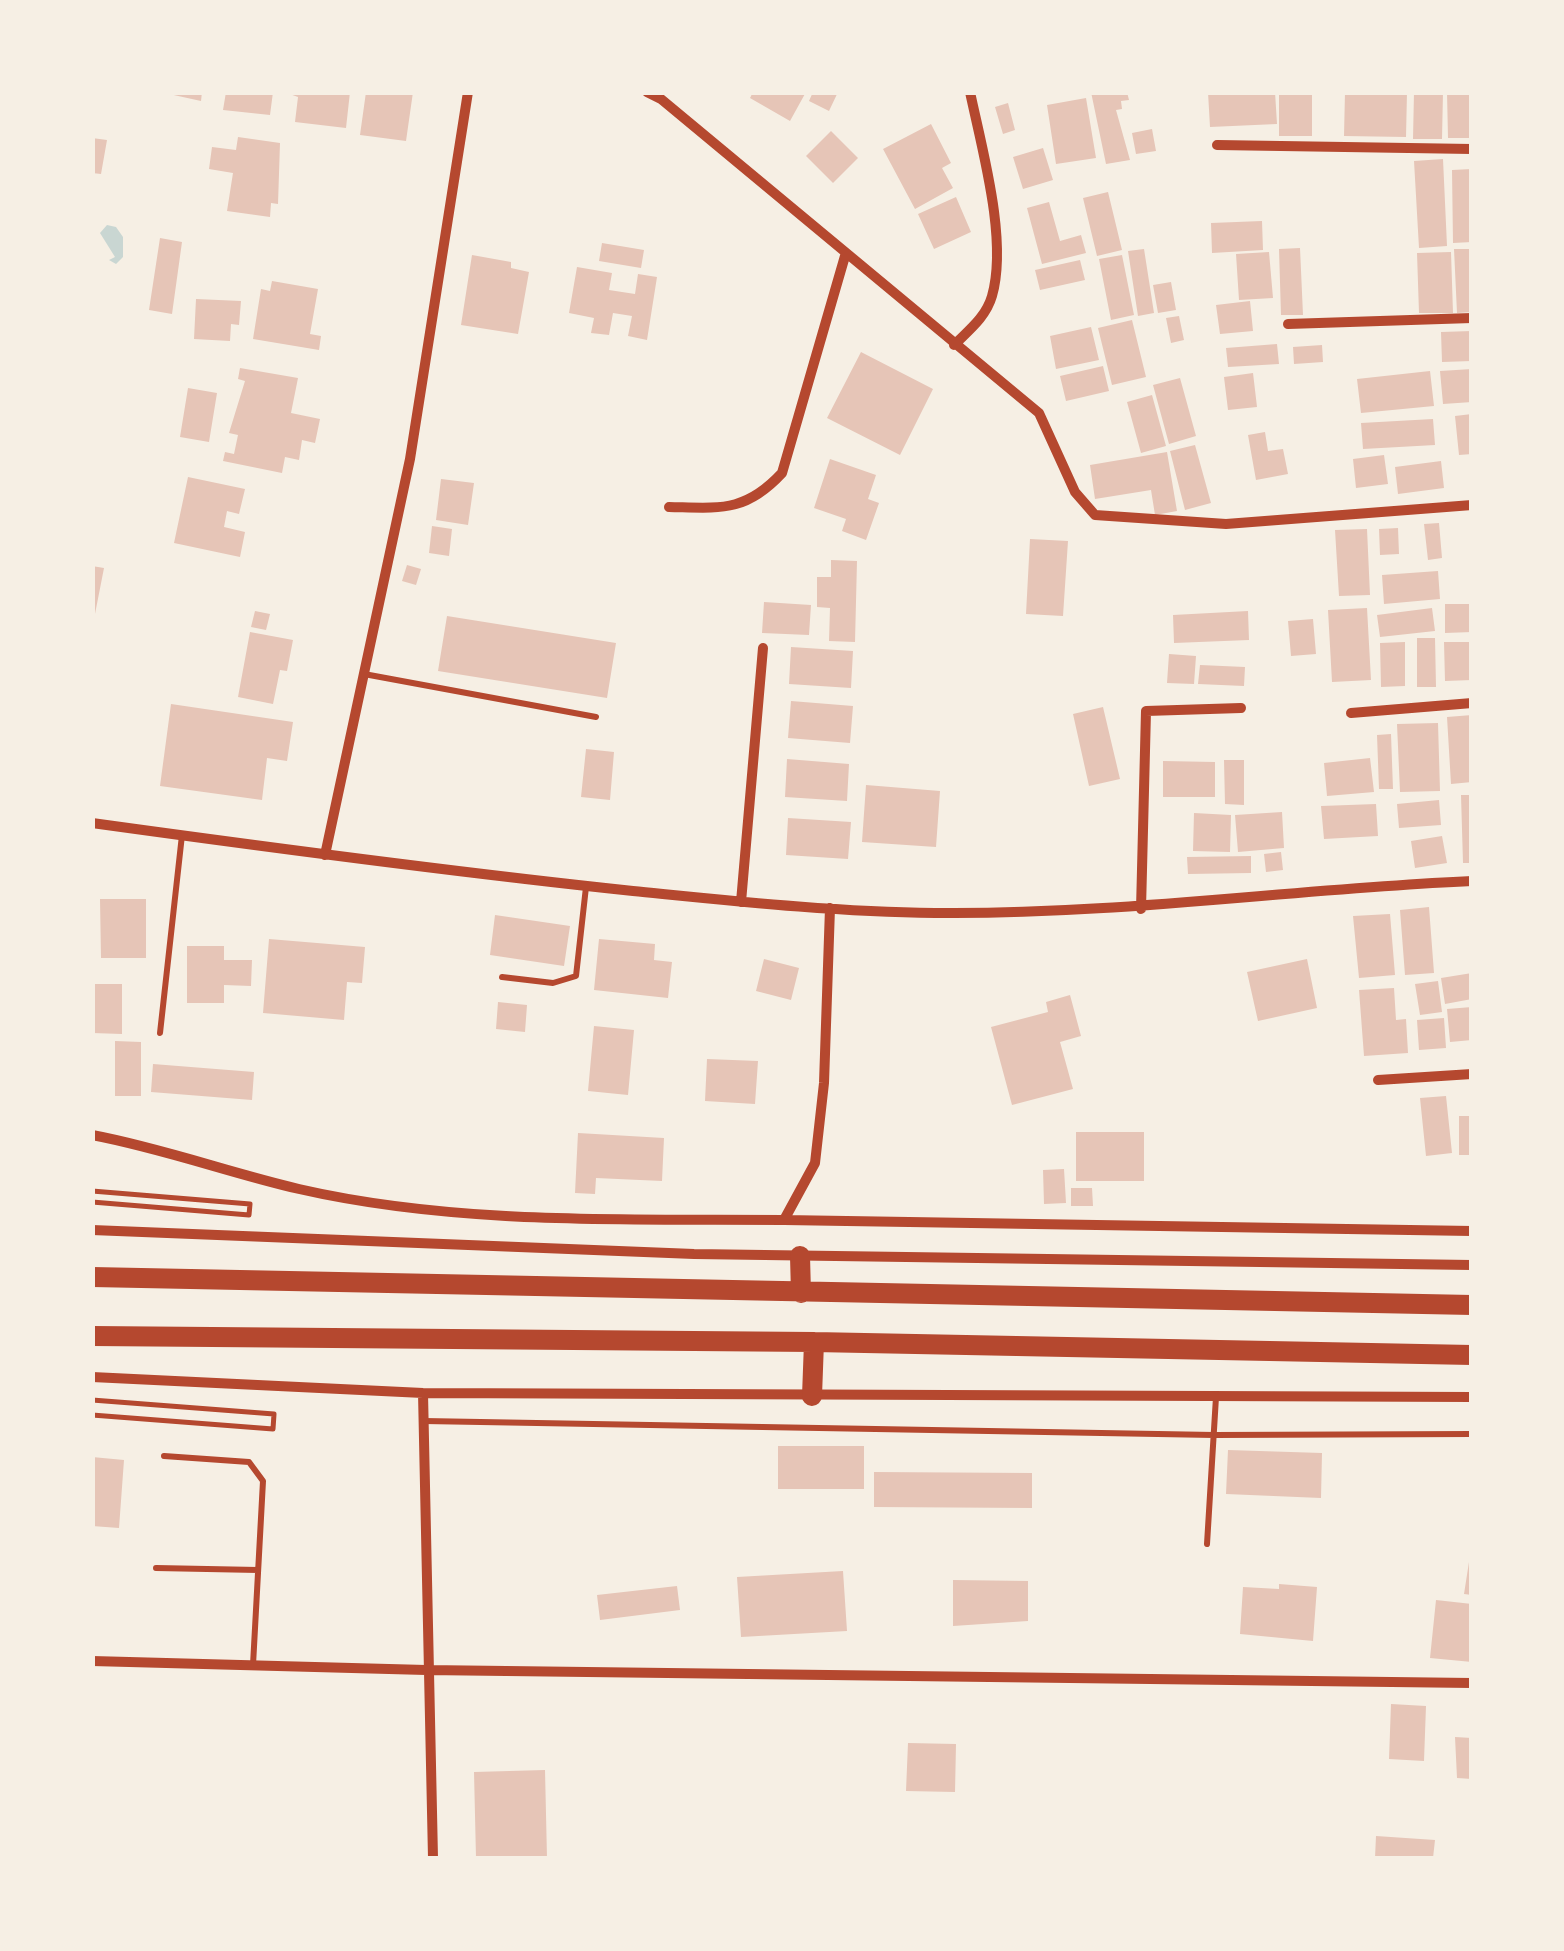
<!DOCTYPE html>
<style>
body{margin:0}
#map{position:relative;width:1564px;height:1951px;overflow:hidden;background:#f6efe4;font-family:Overpass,sans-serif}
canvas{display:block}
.frame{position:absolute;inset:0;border:95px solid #f6efe4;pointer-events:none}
</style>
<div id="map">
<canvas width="1564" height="1951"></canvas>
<div class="frame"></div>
</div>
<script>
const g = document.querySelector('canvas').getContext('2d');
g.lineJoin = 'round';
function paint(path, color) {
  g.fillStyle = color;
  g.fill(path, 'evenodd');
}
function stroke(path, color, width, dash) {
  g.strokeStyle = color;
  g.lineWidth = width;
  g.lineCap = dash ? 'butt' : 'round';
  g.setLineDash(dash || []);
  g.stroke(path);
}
const water = new Path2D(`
 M107,225l9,2 7,10v20l-7,7 -7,-4 6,-3 -15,-24z`);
const building = new Path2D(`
 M160,92h42l-1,9z
 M226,92h47l-3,23 -47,-5z
 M284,92h66l-4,36 -51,-6 3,-25z
 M366,92h47l-7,49 -46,-6z
 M753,92h53l-16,29 -40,-23z
 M813,92h25l-9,19 -20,-10z
 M1091,92h36l2,8 -8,1 1,8 -6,1 14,50 -24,4z
 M1208,92h67l2,32 -67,3z
 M1279,92h33v44h-33z
 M1345,92h62l-1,45 -62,-1z
 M1414,92h29l-1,47h-29z
 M1447,92h25v46h-24z
 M1086,98l10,60 -40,6 -9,-59z
 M1008,103l7,27 -12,4 -8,-27z
 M931,124l20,39 -9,5 11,20 -38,21 -32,-60z
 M1152,129l4,22 -20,3 -4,-21z
 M831,131l27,27 -25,25 -27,-27z
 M238,137l42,6 -2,61 -7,-1 -1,14 -43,-6 6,-38 -24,-4 3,-22 24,3z
 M92,138l15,2 -6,34 -9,-1z
 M1043,148l10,32 -30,9 -10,-32z
 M1443,159l4,87 -28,2 -5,-87z
 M1472,169v73l-19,1 -1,-73z
 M1108,192l14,58 -25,6 -14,-58z
 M956,197l15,35 -37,17 -16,-35z
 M1049,202l11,39 21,-6 5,18 -44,11 -15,-56z
 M1262,221l1,29 -51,3 -1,-30z
 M160,238l22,4 -10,72 -23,-4z
 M602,243l42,7 -3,18 -42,-7z
 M1300,248l3,67h-22l-2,-66z
 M1144,249l10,64 -16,3 -10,-65z
 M1454,249h18v63l-15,1z
 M1269,252l4,46 -34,2 -3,-46z
 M1451,252l2,61h-34l-2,-60z
 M472,255l39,7v6l18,4 -11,62 -57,-9z
 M1122,255l12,60 -23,5 -12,-61z
 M1080,260l5,20 -45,10 -5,-20z
 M577,267l35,6 -3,17 26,4 3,-20 19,3 -10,63 -19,-4 4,-20 -19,-3 -4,22 -18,-2 3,-15 -25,-5z
 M272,281l46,8 -8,45 11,2 -2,14 -66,-11 8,-50 9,2z
 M1171,282l5,28 -18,3 -5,-28z
 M196,299l45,2 -2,24 -8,-1 -1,17 -36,-2z
 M1250,301l3,30 -33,3 -4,-29z
 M1179,316l5,24 -13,3 -5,-25z
 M1132,320l14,57 -34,8 -14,-57z
 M1091,327l8,33 -43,9 -6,-33z
 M1472,331v30l-30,1 -1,-30z
 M1277,344l2,20 -51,3 -2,-19z
 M1322,345l1,17 -29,2 -1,-17z
 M861,352l72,37 -33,66 -73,-37z
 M1103,366l6,25 -43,10 -6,-25z
 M240,368l58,10 -7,35 29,6 -5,24 -13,-3 -3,20 -14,-3 -3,16 -59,-12 2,-9 9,2 4,-19 -9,-2 16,-52 -7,-2z
 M1472,369v33l-29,2 -3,-33z
 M1430,371l4,35 -73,7 -4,-34z
 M1253,373l4,34 -29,3 -4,-33z
 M1180,378l16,58 -27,8 -16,-59z
 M188,388l29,5 -8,49 -29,-5z
 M1152,395l14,51 -25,7 -14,-51z
 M1472,414v40l-13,1 -4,-39z
 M1433,419l2,26 -72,4 -2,-26z
 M1265,432l3,19 15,-2 5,25 -32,6 -8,-45z
 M1195,445l16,58 -26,7 -15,-59z
 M1167,452l10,59 -22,4 -4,-25 -56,9 -5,-34z
 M1384,455l4,29 -32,4 -3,-29z
 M830,459l46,16 -8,24 11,4 -13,37 -24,-9 4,-12 -32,-11z
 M1441,461l3,27 -46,6 -3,-27z
 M188,477l57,12 -6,25 -12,-3 -3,16 21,5 -5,25 -66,-14z
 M441,479l33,4 -6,42 -32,-5z
 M1439,523l3,35 -14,2 -4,-36z
 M432,526l20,3 -3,27 -20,-3z
 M1398,528l1,26 -19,1 -1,-26z
 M1367,529l3,66 -31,1 -4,-66z
 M1030,539l38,2 -5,75 -37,-2z
 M831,560l26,1 -2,81 -26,-1 1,-33 -13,-1v-30h14z
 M407,565l14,4 -5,16 -14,-4z
 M92,566l12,2 -10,51h-2z
 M1438,571l2,28 -56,5 -2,-29z
 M764,602l47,3 -2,30 -47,-2z
 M1445,604h27v28l-27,1z
 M1367,608l4,72 -39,2 -4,-72z
 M1432,608l3,23 -55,6 -3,-22z
 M255,611l15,3 -4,16 -15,-3z
 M1248,611l1,29 -75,3 -1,-28z
 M447,616l169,27 -9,55 -169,-27z
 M1313,619l3,35 -25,2 -3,-35z
 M250,632l43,8 -6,31 -7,-1 -7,34 -35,-7z
 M1417,638h18l1,49h-19z
 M1405,642v44l-24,1 -1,-44z
 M1444,642h28v38l-27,1z
 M791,647l62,4 -2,37 -62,-4z
 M1169,654l27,2 -2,28 -27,-1z
 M1200,665l45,2 -1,19 -46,-2z
 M791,701l62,5 -3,37 -62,-5z
 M171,704l122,18 -6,39 -20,-3 -5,42 -102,-14z
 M1103,707l17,72 -31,7 -16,-72z
 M1472,715v67l-21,2 -4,-67z
 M1438,723l2,68 -40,1 -3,-68z
 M1391,734l2,55h-14l-2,-54z
 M586,749l28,3 -4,48 -29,-3z
 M1370,758l4,34 -47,4 -3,-33z
 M787,759l62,5 -2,37 -62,-4z
 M1224,760h20v45l-19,-1z
 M1163,761l52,1v35h-52z
 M866,785l74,6 -4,56 -74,-5z
 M1461,795h11v68h-9z
 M1439,800l2,25 -42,3 -2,-24z
 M1376,804l2,32 -54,3 -3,-33z
 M1282,812l2,36 -46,4 -3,-37z
 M1194,813l37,2 -1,37 -37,-1z
 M788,818l63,4 -3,37 -62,-4z
 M1442,836l5,27 -32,5 -4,-27z
 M1281,852l2,18 -17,2 -2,-18z
 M1251,856v17l-63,1 -1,-17z
 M100,899h46v59h-45z
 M1429,907l5,66 -29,2 -5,-65z
 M1390,914l5,61 -36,3 -6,-62z
 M495,915l75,11 -6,40 -74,-11z
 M269,939l96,8 -3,36 -15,-1 -3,38 -81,-7z
 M599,939l56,5 -1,16 18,2 -4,36 -74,-8z
 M187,946h37v14h28l-1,26 -27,-1v18h-37z
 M764,959l35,9 -8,32 -35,-9z
 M1307,959l10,49 -59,13 -11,-49z
 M1472,973v26l-27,5 -4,-26z
 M1438,981l4,31 -22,3 -5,-31z
 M92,984h30v50l-30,-1z
 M1394,988l2,32 10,-1 2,34 -44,3 -5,-66z
 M1070,995l11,41 -21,6 13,47 -61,16 -21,-78 57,-15 -2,-10z
 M498,1002l29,3 -2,27 -29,-3z
 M1472,1007v33l-22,2 -3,-33z
 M1444,1018l2,30 -27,2 -2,-30z
 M594,1026l40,4 -6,65 -40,-4z
 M115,1041l26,1v54h-26z
 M707,1059l51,2 -3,43 -50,-3z
 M153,1064l101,8 -2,28 -101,-8z
 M1446,1096l6,57 -26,3 -6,-58z
 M1459,1116h13v39h-13z
 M1076,1132h68v49h-68z
 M578,1133l86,5 -2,43 -66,-3 -1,16 -20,-1z
 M1064,1169l2,34 -22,1 -1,-34z
 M1071,1188h21l1,18h-22z
 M778,1446h86v43h-86z
 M1228,1450l94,3 -1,45 -95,-4z
 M92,1457l32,3 -5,68 -27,-2z
 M874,1472l158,1v35l-158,-1z
 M1469,1562h3v33l-8,-1z
 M843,1571l4,60 -106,6 -4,-60z
 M953,1580l75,1v40l-75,5z
 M1279,1584l38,3 -4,54 -73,-7 3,-47 36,2z
 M677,1586l3,24 -80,10 -3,-25z
 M1436,1600l36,4v58l-42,-4z
 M1391,1704l35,2 -2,55 -35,-2z
 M1455,1737l17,1v41l-15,-1z
 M908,1743l48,1 -1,48 -49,-1z
 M545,1770l2,88h-71l-2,-86z
 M1376,1836l59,4 -2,18h-58z`);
const path = new Path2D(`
 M92,1191l158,13 -1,11 -157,-13
 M92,1400l182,14 -1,15 -181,-14`);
const service = new Path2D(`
 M364,674l232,43
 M502,977l51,6 23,-7 10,-89
 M160,1033l22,-198
 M424,1421l790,14 258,-1
 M164,1456l85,6 14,19 -10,184
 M1207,1544l9,-147
 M156,1568l102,2`);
const minor = new Path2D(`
 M647,92l14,7 378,314 36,79 20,23 131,9 246,-19
 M1217,145l255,4
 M1288,324l184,-6
 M954,345c15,-15 32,-28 38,-49 16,-56 -10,-147 -22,-204
 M669,507c50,1 76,6 113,-34l63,-217
 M1351,713l121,-10
 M92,823c181,25 361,49 541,68 101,10 201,21 302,22 180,2 357,-24 537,-32
 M325,855l85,-396 58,-367
 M741,902l22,-254
 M1141,909l5,-198 95,-3
 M1378,1080l94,-6
 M92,1135c70,13 138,38 207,54 157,36 326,30 485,31l31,-57 9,-80 6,-175
 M784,1220l688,11
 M92,1230l602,24 778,11
 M92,1377l331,16 1049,4
 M423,1393l10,465
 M92,1661l334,9 1046,13`);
const trunk = new Path2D(`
 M800,1256l1,37
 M92,1277l1380,28
 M92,1336l722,6 658,13
 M812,1396l2,-54`);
paint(water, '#c9d6d2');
paint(building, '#e6c5b7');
stroke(path, '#b5482f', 5);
stroke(service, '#b5482f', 6);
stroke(minor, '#b5482f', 10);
stroke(trunk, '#b5482f', 20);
</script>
